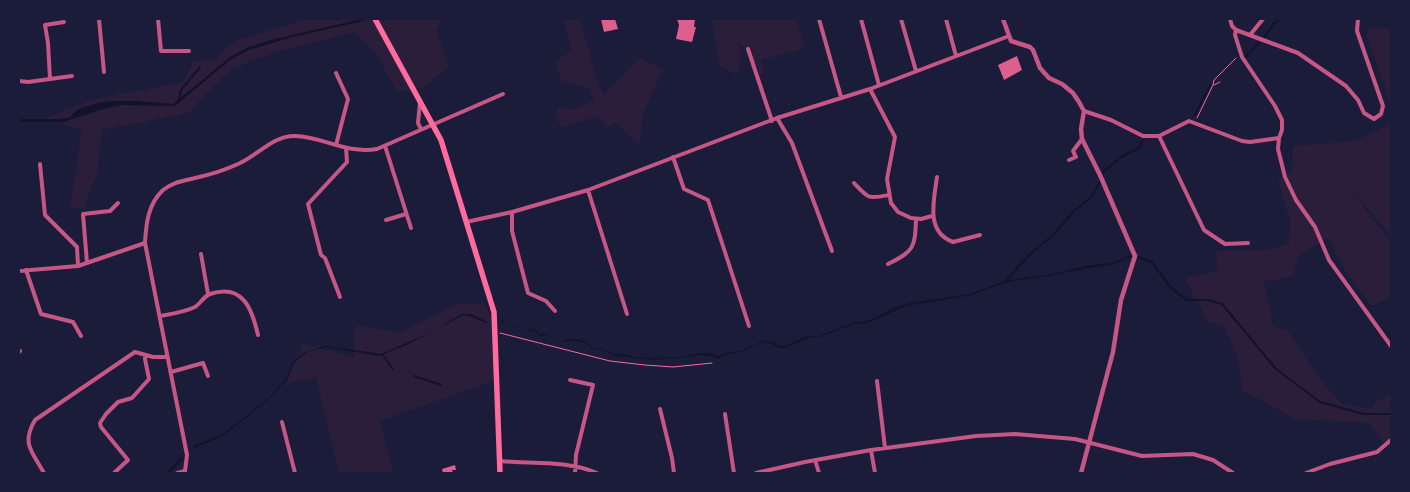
<!DOCTYPE html>
<style>
body{margin:0}
#map{position:relative;width:1410px;height:492px;overflow:hidden;background:#1b1b3a;font-family:"DM Sans",sans-serif}
canvas{display:block}
.frame{position:absolute;inset:0;border:20px solid #1b1b3a;pointer-events:none}
</style>
<div id="map">
<canvas width="1410" height="492"></canvas>
<div class="frame"></div>
</div>
<script>
const g = document.querySelector('canvas').getContext('2d');
g.lineJoin = 'round';
function paint(path, color) {
  g.fillStyle = color;
  g.fill(path, 'evenodd');
}
function stroke(path, color, width, dash) {
  g.strokeStyle = color;
  g.lineWidth = width;
  g.lineCap = dash ? 'butt' : 'round';
  g.setLineDash(dash || []);
  g.stroke(path);
}
const green = new Path2D(`
 M306,19h137l-7,11 13,37 -27,21 -25,4 -22,-40 -20,-20 -77,19 -47,18 -43,44 -86,17 -5,44 -14,35 -13,-2 12,-78 -12,-2 -24,-9 45,-18 92,-18 11,-21 19,-1 22,-19z
 M563,19h17l15,54 9,22 36,-38 23,13 -20,43 -3,32 -24,-22 -10,5 -8,-12 -36,12 -8,-13 5,-8 13,3 22,-10 -4,-11 -28,-8 -7,-19 17,-12z
 M712,19h84l9,29 -44,12 4,14 -5,1 -5,-13 -2,1 -5,-14 -11,-7 5,13 -5,19 -17,-7z
 M1371,28l20,1v75l-25,-69z
 M1391,124v112l-38,-45 16,24 22,25v57l-19,9 -25,-32 -18,-36 -30,17 -6,21 -29,6 9,44 14,4 30,45 24,29 30,5 7,-9 13,-5v45l-6,6 -15,-23 -76,-4 -32,-19 -20,-9 -4,-32 -13,-32 -18,-6 -22,-43 33,-7 -2,-20 50,-1 23,-6 1,-24 -12,-41 14,-7 1,-26 62,-5z
 M459,303l25,1 14,24 1,51 -119,42 13,52h-54l-23,-95 -29,5 16,-39 52,13v-32l45,7z`);
const water = new Path2D(`
 M361,19h11l-79,18 -44,13 -19,10 -55,46 -52,-1 -17,3 -42,14h-45v-3h44l7,-2 8,-8 20,-6 12,-2h28l35,3 56,-46 17,-10 25,-8z
 M1128,257l-2,2 -12,5 -36,6 -29,6 -35,5 -16,4 -26,10 -66,11 -38,17 -14,1 -35,13h-9l-25,11h-5l-15,-7 -24,11 -10,1 -13,6 -7,-3 -10,-1 -24,3h-11l-10,2 -40,-4 -14,-6 -10,-1c-9,-11 -22,-8 -35,-7l-8,-7 -10,1 -4,-6 -7,2 -8,-5 -19,-5v-2c8,5 18,7 27,11l7,-2 4,5h9l10,8c11,-4 27,-6 34,6l13,2 11,5 7,-1 11,3 24,2 6,-2h16l22,-4 10,1 4,3 13,-5 12,-1 24,-11 11,4 3,2h6l22,-10h12l34,-13 18,-3 24,-13 15,-4 61,-9 35,-14 37,-4 42,-10 26,-3z
 M461,314h10l19,9c-10,-1 -17,-7 -27,-8l-52,28 -32,13 -52,-9 -20,5 -14,12 -6,15 -17,19 -47,38 -29,12 -1,-2 29,-11 48,-38 17,-20 6,-15 12,-10 22,-6 54,8 51,-22z`);
const stream = new Path2D(`
 M1264,38l9,-14 7,-5
 M1244,58l15,-15
 M178,103l3,-13 19,-23
 M1195,115l15,-30
 M1102,176l1,-4 18,-15 18,-9 4,-8
 M1128,257l7,-1 17,6 18,25 17,13h20l15,4 54,65 44,33 44,12h27
 M1006,281l23,-26 25,-21 18,-21 20,-17 9,-16
 M382,354l11,15
 M414,376l27,9
 M168,473l14,-15`);
const building = new Path2D(`
 M601,19h14l3,10 -14,3z
 M677,19h18l-1,8h2l-4,15 -16,-3 3,-14z
 M1017,56l5,14 -18,10 -6,-15z
 M455,465l1,5h-4l1,3h-10l-1,-4z`);
const path = new Path2D(`
 M1214,85l6,-3
 M1197,118l16,-33 1,-5 22,-22
 M500,333l110,28 35,4 28,2 39,-4`);
const minor = new Path2D(`
 M99,19l5,53
 M158,19l3,32h28
 M819,19l22,78
 M861,19l18,66
 M901,19l15,52
 M946,19l10,37
 M1230,19l2,7 4,4 -1,5 7,22 33,49 7,14v10l-3,8 -1,11 7,28 11,23 19,27 14,33 62,86
 M1236,30l62,23 48,33 12,14 6,13 10,6 7,-5 2,-8 -26,-75 1,-12
 M1250,35l13,-16
 M748,49l24,72
 M50,79l22,-3
 M19,81l9,1 22,-3 -2,-36 -3,-18 19,-3
 M870,89l25,48 -8,42 4,24 7,9 13,6 10,1 11,-3
 M420,102l-2,21 3,6
 M1084,111l27,9 32,16h16l30,-15 53,20 8,1 29,-4
 M777,118l15,25 40,108
 M1159,136l45,94 21,14 23,-1
 M336,145l12,-46 -12,-26
 M385,146l26,82
 M673,157l11,32 24,11 41,126
 M1069,160l7,-3 -3,-6 9,-12
 M40,164l5,51 32,32 1,19
 M937,177c-3,23 -12,55 16,65l27,-7
 M854,183c15,16 14,16 35,12
 M588,190l39,124
 M512,212v19l16,62 18,8 9,10
 M386,220l20,-6
 M466,222l46,-10 76,-22 189,-72 93,-29 139,-53
 M201,254l7,40
 M87,263l-4,-49 27,-3 8,-8
 M888,264c26,-13 27,-16 28,-45
 M26,270l15,44 32,8 8,14
 M19,271l59,-5 67,-23
 M340,297l-15,-39 -4,-3 -13,-51 39,-42 -1,-14
 M160,316c11,-2 25,-4 35,-9 5,-3 9,-11 15,-13 33,-11 42,15 48,41
 M19,352l1,-1
 M171,372l32,-9 5,13
 M570,380l23,5 -17,70 -1,18
 M877,381l8,67
 M660,409l12,49 2,15
 M725,414l9,59
 M282,422l13,51
 M871,450l4,23
 M815,460l4,13
 M500,461c33,3 66,-1 97,12
 M185,471l2,-16 -42,-212c1,-19 3,-39 18,-53 10,-8 20,-9 32,-12 14,-3 30,-8 43,-14 19,-8 36,-29 57,-28 30,1 50,18 82,13l126,-55
 M44,473c-12,-22 -23,-29 -9,-53l100,-68 18,5h14
 M114,473l14,-13 -27,-33 -1,-4 6,-9 12,-12 14,-4 17,-19 -4,-20v-4
 M177,473l8,-2
 M756,473l49,-11 66,-12 105,-14 39,-2 60,5 67,17 51,-2 20,6 20,13
 M1306,473l24,-9 47,-12 14,-12`);
const tertiary = new Path2D(`
 M1003,19l8,22 19,6 3,3 7,18 9,10 13,6 11,9 6,9 5,9 -3,18 1,10 18,36 35,81 -14,44 -8,52 -32,121`);
const primary = new Path2D(`
 M375,19l66,121 53,172 6,161`);
paint(green, '#2a1e3b');
paint(water, '#12122b');
stroke(stream, '#12122b', 2);
paint(building, '#dd5f8e');
stroke(path, '#ff6b9d', 1);
stroke(minor, '#c65784', 4);
stroke(tertiary, '#c65784', 4.5);
stroke(primary, '#ff6b9d', 5.5);
</script>
